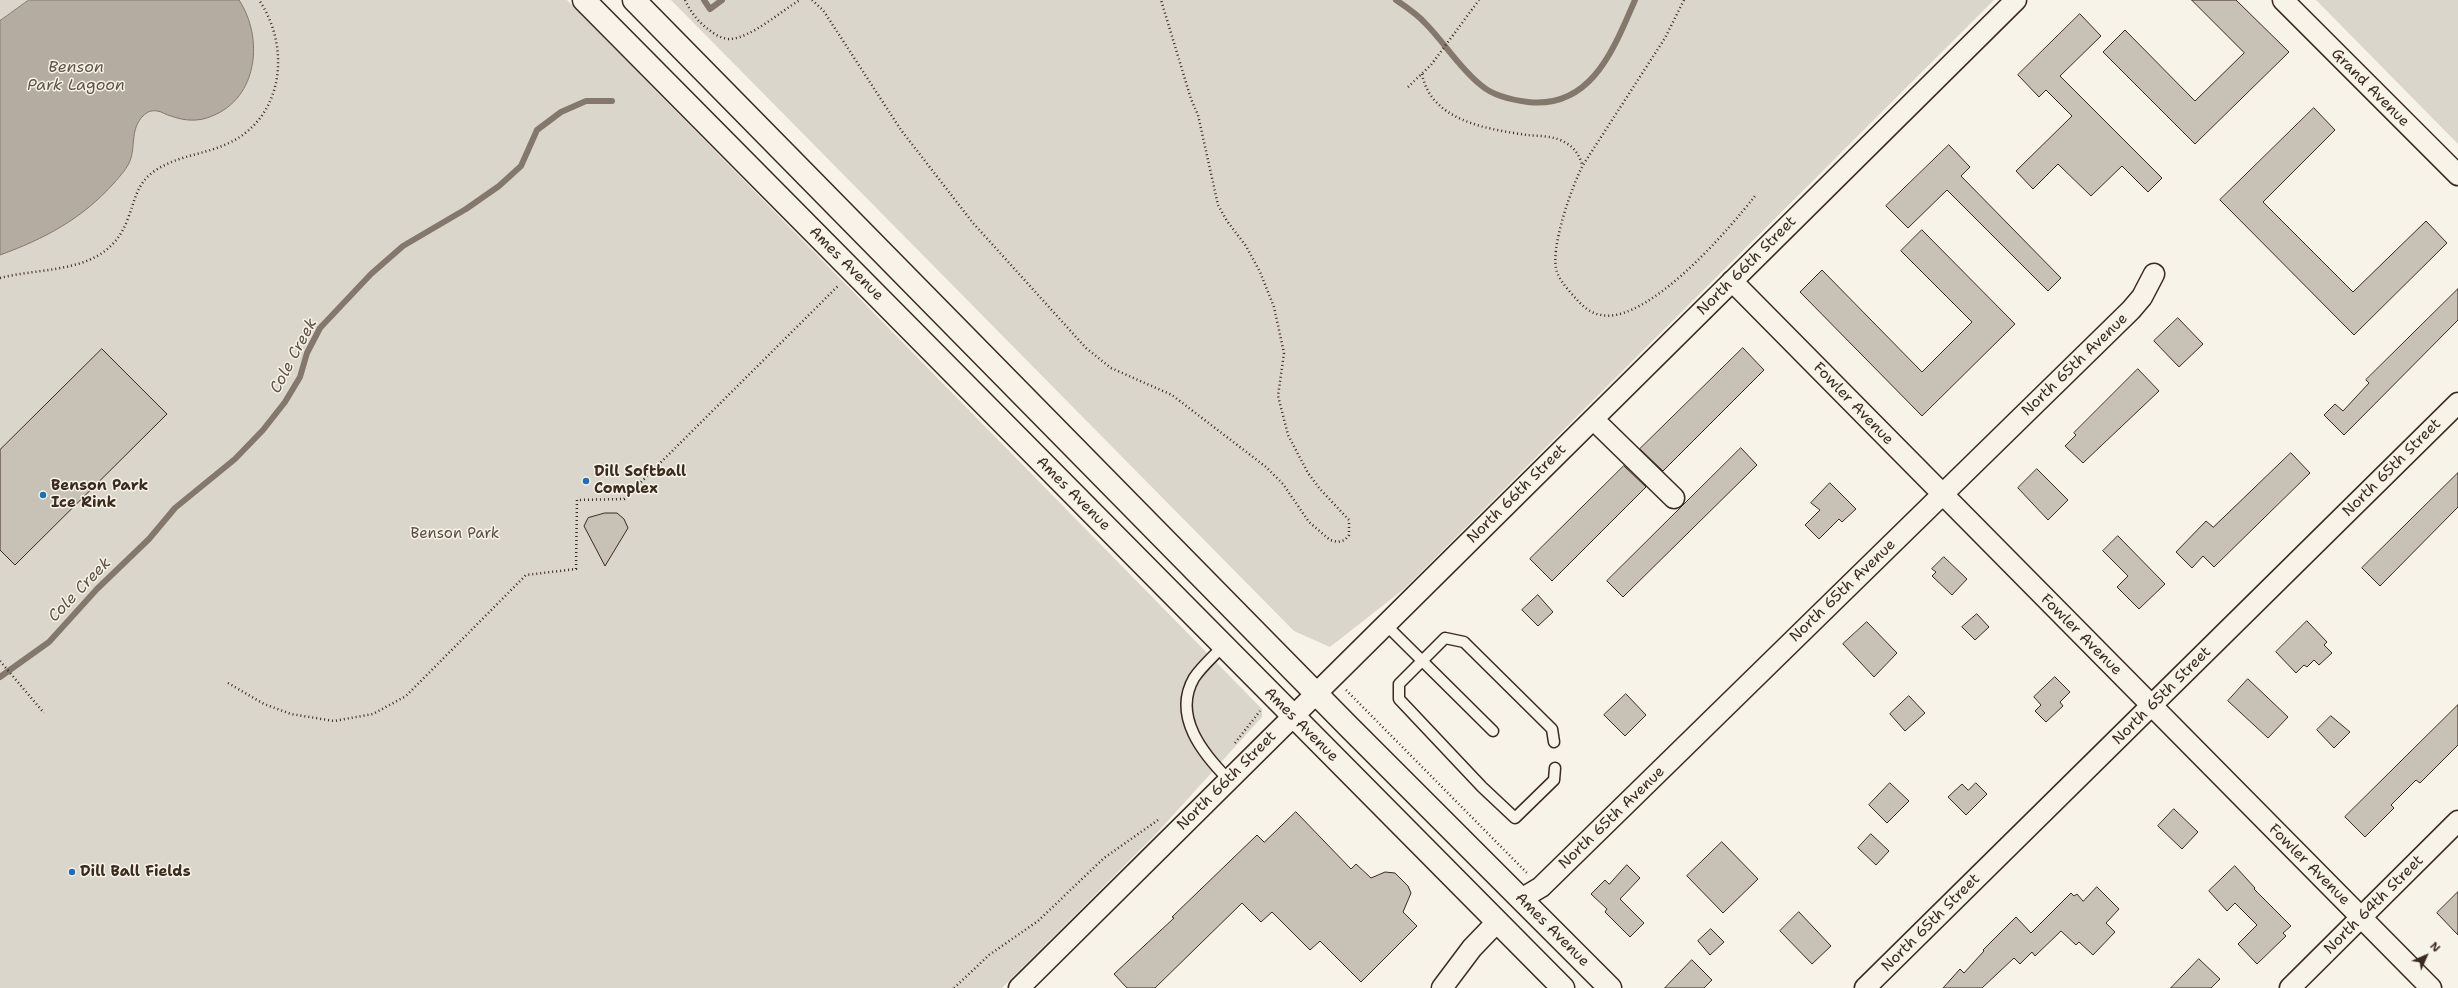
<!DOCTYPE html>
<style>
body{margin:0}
#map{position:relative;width:2458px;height:988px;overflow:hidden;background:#f7f3e8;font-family:"Shantell Sans",sans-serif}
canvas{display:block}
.north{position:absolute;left:2406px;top:936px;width:40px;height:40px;-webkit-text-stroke:3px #f7f3e8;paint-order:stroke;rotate:45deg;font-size:11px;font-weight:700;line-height:16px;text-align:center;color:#3b2a1e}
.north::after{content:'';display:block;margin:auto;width:14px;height:18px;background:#3b2a1e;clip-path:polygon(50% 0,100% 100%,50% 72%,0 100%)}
</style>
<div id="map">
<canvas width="2458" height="988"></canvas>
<div class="north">N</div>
</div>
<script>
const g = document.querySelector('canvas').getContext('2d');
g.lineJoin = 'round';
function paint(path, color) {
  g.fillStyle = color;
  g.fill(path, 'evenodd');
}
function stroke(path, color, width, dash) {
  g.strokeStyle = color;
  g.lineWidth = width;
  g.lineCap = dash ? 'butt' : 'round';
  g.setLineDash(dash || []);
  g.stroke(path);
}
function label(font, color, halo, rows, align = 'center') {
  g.font = font + ' "Shantell Sans",sans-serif';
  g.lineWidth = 3;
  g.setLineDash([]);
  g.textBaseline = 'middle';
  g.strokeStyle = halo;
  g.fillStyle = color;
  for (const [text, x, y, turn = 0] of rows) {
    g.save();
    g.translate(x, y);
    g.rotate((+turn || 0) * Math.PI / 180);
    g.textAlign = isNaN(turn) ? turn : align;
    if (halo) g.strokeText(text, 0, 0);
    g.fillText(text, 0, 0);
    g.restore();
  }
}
const green = new Path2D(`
 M0,0h567l695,709v8l-106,117 -154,154h-1002z
 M671,0h1323l-590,589 -74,58 -36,-16z
 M2316,0h142v144z`);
const water = new Path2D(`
 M29,0h210c25,38 19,98 -27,116 -13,6 -28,5 -41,0 -5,-1 -10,-5 -14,-5 -6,-1 -10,1 -14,5 -12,12 -8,28 -12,42 -3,10 -11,18 -17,25 -32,36 -70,56 -114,72v-234z`);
const stream = new Path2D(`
 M704,0l6,9 12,-9
 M1396,0c10,7 21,14 29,23 20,20 34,45 57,63 12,10 30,14 46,16 64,7 86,-54 107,-102
 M0,677l49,-35 48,-53 52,-50 26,-31 60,-49 28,-29 22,-28 15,-25 7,-24 13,-25 51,-54 32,-28 63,-37 33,-23 22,-20 16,-36 24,-18 25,-11h26`);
const building = new Path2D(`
 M2192,0h44l53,52 -94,92 -92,-92 22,-22 70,71 49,-48z
 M2080,14l21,22 -41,40 102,102 -14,14 -26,-26 -31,30 -33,-32 -25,25 -17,-18 56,-55 -26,-26 -7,7 -21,-22z
 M2314,108l21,22 -72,72 90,90 73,-71 21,22 -93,92 -134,-135z
 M1949,145l21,22 -9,9 100,102 -13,13 -101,-101 -39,38 -22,-22z
 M1922,230l93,94 -93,92 -122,-124 22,-22 100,102 50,-50 -71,-71z
 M2458,289v31l-114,115 -20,-20 11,-11 8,7 26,-28 -3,-3z
 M2178,318l25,26 -24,23 -25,-26z
 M1743,348l21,22 -101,101 -23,-22z
 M102,349l65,65 -152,151 -15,-15v-100z
 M2138,369l21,22 -76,72 -18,-17 11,-11 -2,-2z
 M1741,448l16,17 -134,132 -16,-16z
 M2291,453l19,20 -96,94 -11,-11 -11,12 -16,-16 30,-31 7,6z
 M1624,466l22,21 -94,94 -22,-22z
 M2037,469l31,31 -20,20 -30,-32z
 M2458,473v34l-78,79 -18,-18z
 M1830,483l26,26 -14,13 -3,-3 -20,20 -14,-14 15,-15 -9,-7z
 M605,513h12l7,6 4,9 -23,38 -21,-40 4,-8z
 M2118,536l47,48 -26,25 -22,-22 11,-11 -25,-25z
 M1944,557l23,22 -15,16 -20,-19 4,-4 -4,-3z
 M1538,595l15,17 -15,14 -16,-16z
 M1977,614l12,13 -14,13 -13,-13z
 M2307,621l20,21 -3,3 8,8 -13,12 -5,-5 -7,7 -3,-2 -8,8 -20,-21z
 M1867,622l30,31 -23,24 -31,-33z
 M2055,677l15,15 -10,10 3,4 -17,16 -11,-11 6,-6 -7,-8z
 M2248,679l40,38 -20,21 -40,-37z
 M1626,694l20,21 -21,21 -21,-21z
 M1909,696l16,17 -20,18 -15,-17z
 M2458,705v40l-38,38 -4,-3 -25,25 3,3 -29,29 -20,-20z
 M2331,716l19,16 -16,16 -17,-18z
 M1890,783l19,18 -22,22 -18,-18z
 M1976,783l11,11 -21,21 -18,-18 14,-13 6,6z
 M2174,809l24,23 -16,17 -24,-23z
 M1296,812l55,57 5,-5 15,14 14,-6 10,1 13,13 3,7 -8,19 14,14 -56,56 -41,-41 -10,9 -38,-38 -11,10 -19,-19 -87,85h-28l-13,-14 60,-56 -2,-1 85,-82 7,7z
 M1871,834l18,17 -13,14 -18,-17z
 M1722,842l36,37 -35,34 -36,-37z
 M1627,865l13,13 -20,21 24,24 -14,14 -25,-25 2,-3 -16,-15 14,-14 4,4z
 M2235,866l20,22 -1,1 37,37 -8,7 3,3 -29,28 -19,-20 19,-19 -22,-22 -8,8 -18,-20z
 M2097,887l22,22 -13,14 9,9 -22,23 -14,-13 -3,3 -15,-14 -26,25 -3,-4 -12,12 -6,-6 -32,30h-39l17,-19 4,4 20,-22 -1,-1 33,-33 15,16 40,-40 3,3 3,-2 6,7z
 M2458,892v43l-21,-22z
 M1799,912l32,34 -19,18 -32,-33z
 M1711,929l13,13 -14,13 -12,-14z
 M2199,959l21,20 -9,9h-40z
 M1692,960l20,20 -8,8h-39z`);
const path = new Path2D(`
 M685,0c5,11 13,22 23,29 6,5 14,10 22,10 21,-1 51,-28 70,-39
 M812,0l11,10 78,120 72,93 113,125 25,20 61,27 94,72 17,17 26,38 21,18 8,2 7,-2 4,-5v-15l-29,-31 -12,-16 -20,-38 -10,-39 6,-43 -10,-46 -14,-35 -14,-26 -19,-25 -9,-16 -20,-90 -7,-16 -30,-99
 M1684,0l-19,38 -82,127c-11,21 -34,85 -26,107 4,11 14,21 22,30 15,16 32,17 52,8 42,-18 95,-77 124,-114
 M1422,74c9,47 65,55 105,61 13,1 29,1 39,8 9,5 13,12 16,21
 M1408,87l23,-22 48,-65
 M0,278c47,-12 106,-3 127,-57 8,-20 9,-36 26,-49 24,-17 51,-17 76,-29 55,-26 62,-96 30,-143
 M0,661l44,52
 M228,683l36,21 27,10 43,7 39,-7 33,-18 120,-121 50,-6 1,-69 47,-1 214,-213
 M1346,690l181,183
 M1235,743l25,-32
 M954,988l35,-33 49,-34 66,-63 54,-38`);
const service = new Path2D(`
 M1385,624l108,107
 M1223,646c-9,10 -21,20 -29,32 -22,38 9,76 35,102
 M1554,742l-2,-13 -88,-87 -19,-4 -46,46v15l83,88 33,31 39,-38 1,-12`);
const minor = new Path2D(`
 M2283,0l175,175
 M1732,281l699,707
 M1593,419l81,79
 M1521,899l20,-12 590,-577 11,-13 12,-23
 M1019,988l997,-988
 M1442,988l30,-40 25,-26
 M1865,988l593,-585
 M2290,988l168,-167`);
const primary = new Path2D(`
 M584,0l979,988
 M634,0l715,727 261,261`);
const markers = [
 [586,481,4,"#1f6fb2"],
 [43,495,4,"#1f6fb2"],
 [72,872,4,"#1f6fb2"]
];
const streetNames = [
 ["Grand Avenue",2370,88,45],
 ["Ames Avenue",846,264,45],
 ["North 66th Street",1747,266,-45],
 ["North 65th Avenue",2075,365,-44],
 ["Fowler Avenue",1853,404,46],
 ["North 65th Street",2392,468,-45],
 ["Ames Avenue",1073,494,45],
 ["North 66th Street",1517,494,-45],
 ["North 65th Avenue",1843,591,-44],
 ["Fowler Avenue",2081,635,45],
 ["North 65th Street",2162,696,-45],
 ["Ames Avenue",1301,725,45],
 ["North 66th Street",1227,781,-45],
 ["North 65th Avenue",1612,818,-44],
 ["Fowler Avenue",2309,865,45],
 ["North 64th Street",2374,905,-45],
 ["North 65th Street",1931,923,-45],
 ["Ames Avenue",1552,930,45]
];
const poiNames = [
 ["Dill Softball",594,472],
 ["Complex",594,489],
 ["Benson Park",51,486],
 ["Ice Rink",51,503],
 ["Dill Ball Fields",80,872]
];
const parkNames = [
 ["Benson Park",455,534]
];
const waterNames = [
 ["Benson",76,68],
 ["Park Lagoon",76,86],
 ["Cole Creek",294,356,-62],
 ["Cole Creek",80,590,-46]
];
paint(green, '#dbd6cb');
paint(water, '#b4aca0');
stroke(water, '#84786c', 1);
stroke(stream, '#84786c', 6);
paint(building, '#c8c1b6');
stroke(building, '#3b2a1e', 1);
stroke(service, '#3b2a1e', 13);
stroke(minor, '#3b2a1e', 23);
stroke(primary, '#3b2a1e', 25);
stroke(path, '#3b2a1e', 2.5, [1, 3]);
stroke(service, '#f7f3e8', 10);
stroke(minor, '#f7f3e8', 20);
stroke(primary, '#f7f3e8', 22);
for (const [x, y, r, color] of markers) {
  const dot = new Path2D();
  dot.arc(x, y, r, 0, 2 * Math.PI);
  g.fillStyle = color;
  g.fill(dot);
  stroke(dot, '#f7f3e8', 1.5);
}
label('15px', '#3b2a1e', '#f7f3e8', streetNames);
label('bold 15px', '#3b2a1e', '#f7f3e8', poiNames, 'left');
label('15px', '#5b4c41', '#f7f3e8', parkNames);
label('italic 16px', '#5f5145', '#f7f3e8', waterNames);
</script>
